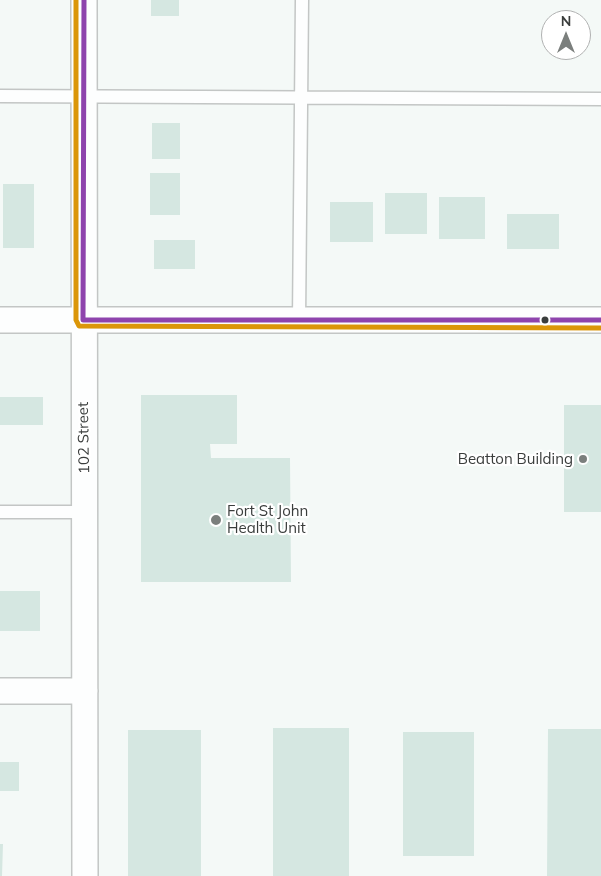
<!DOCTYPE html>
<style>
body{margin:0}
#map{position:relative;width:601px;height:876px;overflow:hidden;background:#f4f9f7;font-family:Mulish,sans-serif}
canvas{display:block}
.north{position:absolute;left:541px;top:10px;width:50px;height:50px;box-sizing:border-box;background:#fff;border:1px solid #b0b1b1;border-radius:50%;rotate:0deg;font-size:14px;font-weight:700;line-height:20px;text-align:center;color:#3a3d3c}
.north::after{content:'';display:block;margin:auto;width:18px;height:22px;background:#7b7f7d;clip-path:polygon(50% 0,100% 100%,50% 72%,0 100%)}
</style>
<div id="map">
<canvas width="601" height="876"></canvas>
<div class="north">N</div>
</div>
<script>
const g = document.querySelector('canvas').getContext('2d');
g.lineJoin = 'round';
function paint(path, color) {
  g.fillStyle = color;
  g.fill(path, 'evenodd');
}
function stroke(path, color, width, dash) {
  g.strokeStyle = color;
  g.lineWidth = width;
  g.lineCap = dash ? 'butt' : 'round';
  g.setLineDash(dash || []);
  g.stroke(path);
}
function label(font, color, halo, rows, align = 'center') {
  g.font = font + ' Mulish,sans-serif';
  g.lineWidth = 4.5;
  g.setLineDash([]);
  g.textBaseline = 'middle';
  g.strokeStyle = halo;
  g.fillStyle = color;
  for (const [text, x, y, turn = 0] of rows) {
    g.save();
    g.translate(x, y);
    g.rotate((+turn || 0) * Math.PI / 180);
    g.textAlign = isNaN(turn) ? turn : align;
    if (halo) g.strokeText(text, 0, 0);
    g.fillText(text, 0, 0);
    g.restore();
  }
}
const building = new Path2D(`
 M151,0h28v16h-28z
 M152,123h28v36h-28z
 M150,173h30v42h-30z
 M3,184h31v64h-31z
 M385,193h42v41h-42z
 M439,197h46v42h-46z
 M330,202h43v40h-43z
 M507,214h52v35h-52z
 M154,240h41v29h-41z
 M141,395h96v49h-27l1,14h79l1,124h-150z
 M0,397h43v28h-43z
 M564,405h37v107h-37z
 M0,591h40v40h-40z
 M273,728h76v148h-76z
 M548,729h53v147h-54z
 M128,730h73v146h-73z
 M403,732h71v124h-71z
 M0,762h19v29h-19z
 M0,844h3l-1,32h-2z`);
const lane = new Path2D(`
 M0,96l601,3
 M299,320l3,-320
 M0,512h85`);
const street = new Path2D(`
 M84,0l1,876
 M0,320h601
 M0,691h85`);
const bus1 = new Path2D(`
 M84,0l-1,320h518`);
const bus2 = new Path2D(`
 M76,0v320l3,6 522,2`);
const markers = [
 [545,320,4.5,"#3a3d3c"],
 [583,459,5,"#7b7f7d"],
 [216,520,6,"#7b7f7d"]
];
const streetNames = [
 ["102 Street",84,438,-91]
];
const poiNames = [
 ["Beatton Building",573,459],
 ["Fort St John",227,511,"left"],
 ["Health Unit",227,528,"left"]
];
paint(building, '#d5e7e1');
stroke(lane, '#c3c6c5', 15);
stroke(street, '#c3c6c5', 28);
stroke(lane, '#fdfefe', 12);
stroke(street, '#fdfefe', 25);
stroke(bus1, '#8e44ad', 5);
stroke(bus2, '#db9609', 5);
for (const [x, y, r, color] of markers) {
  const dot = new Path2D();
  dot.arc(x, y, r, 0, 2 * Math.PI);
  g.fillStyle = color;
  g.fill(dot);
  stroke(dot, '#fff', 2);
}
label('15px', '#3a3d3c', '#fff', streetNames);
label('15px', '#3a3d3c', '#fff', poiNames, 'right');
</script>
